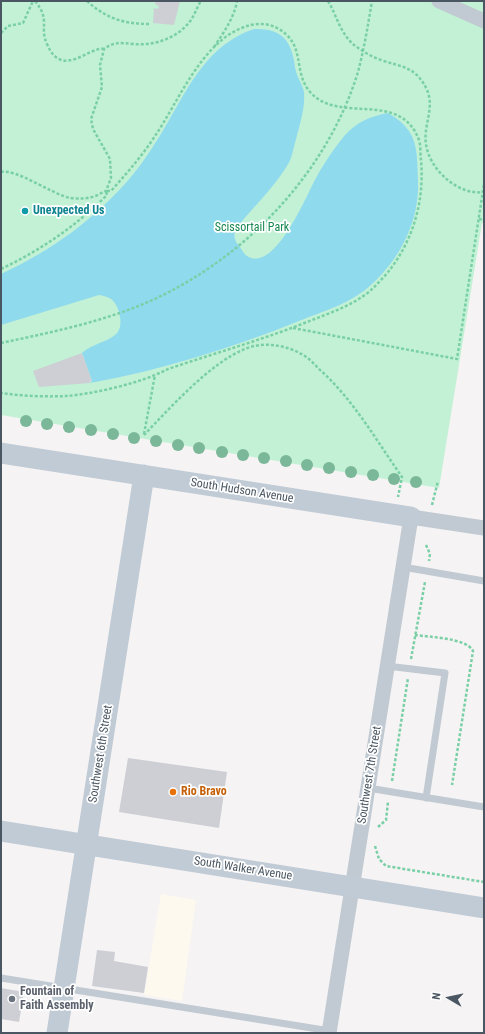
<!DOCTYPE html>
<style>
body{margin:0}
#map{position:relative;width:485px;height:1034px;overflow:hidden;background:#f5f3f3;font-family:"Roboto Condensed",sans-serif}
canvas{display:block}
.frame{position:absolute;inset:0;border:2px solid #4a5661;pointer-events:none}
.north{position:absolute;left:429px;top:978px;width:40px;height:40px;-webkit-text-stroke:3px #fff;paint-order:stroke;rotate:279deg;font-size:11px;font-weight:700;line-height:16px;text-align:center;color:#4a5661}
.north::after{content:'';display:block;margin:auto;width:14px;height:18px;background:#4a5661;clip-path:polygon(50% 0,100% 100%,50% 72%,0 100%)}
</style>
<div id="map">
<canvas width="485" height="1034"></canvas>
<div class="frame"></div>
<div class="north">N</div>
</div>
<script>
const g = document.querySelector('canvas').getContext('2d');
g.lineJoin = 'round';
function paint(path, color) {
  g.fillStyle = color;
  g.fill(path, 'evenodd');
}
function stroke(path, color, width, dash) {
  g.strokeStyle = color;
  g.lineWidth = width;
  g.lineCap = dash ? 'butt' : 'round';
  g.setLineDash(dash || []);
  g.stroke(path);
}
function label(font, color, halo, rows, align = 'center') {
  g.font = font + ' "Roboto Condensed",sans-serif';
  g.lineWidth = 3.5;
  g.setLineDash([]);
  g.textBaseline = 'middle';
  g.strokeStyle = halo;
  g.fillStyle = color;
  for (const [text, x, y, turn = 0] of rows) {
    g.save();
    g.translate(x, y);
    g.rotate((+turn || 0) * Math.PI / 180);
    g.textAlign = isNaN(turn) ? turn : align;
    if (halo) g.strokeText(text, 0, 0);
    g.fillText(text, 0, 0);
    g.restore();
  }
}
const commercial = new Path2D(`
 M161,894l35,6 -14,101 -38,-6z`);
const green = new Path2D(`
 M1,1h483v222h-2l-43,265 -438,-73z`);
const water = new Path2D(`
 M254,29c27,-1 38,11 41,38 1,9 8,18 9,25 1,13 -2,24 -5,36 -3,10 -5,20 -8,30 -8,20 -40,52 -55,70 -3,8 -2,12 4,19 2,3 4,7 7,9 28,18 60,-62 69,-78 8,-15 19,-31 29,-43 12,-13 26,-19 43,-22 30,17 29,35 30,67 2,39 -17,78 -46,104 -20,19 -48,27 -73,37 -67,27 -137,49 -209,62l2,-2 -10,-28c19,-16 47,-10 36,-44 -4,-10 -8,-12 -19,-14l-98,30v-51c50,-23 94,-55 130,-97 14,-17 26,-36 37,-55 22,-38 41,-78 86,-93z`);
const building = new Path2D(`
 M156,1h24l-6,24 -21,-2 1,-15 4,1 1,-3 -4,-2z
 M82,353l10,28h-2v2l-51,4 -6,-16z
 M128,758l99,14 -8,56 -100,-16z
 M97,950l18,2 -1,9 34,6 -4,26 -52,-7z
 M1,988l23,4 -5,30 -18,-3z`);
const path = new Path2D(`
 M35,1c16,19 4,26 12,43 15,36 42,2 57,5
 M87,1c20,18 37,23 64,23
 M328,1c9,15 12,32 26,44 8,6 18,12 27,15 20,7 35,6 46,30 8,18 -4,36 -1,54 3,25 32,52 58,48
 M1,33l7,-7 15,-3 10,-22
 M214,47c10,-15 20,-29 23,-46
 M1,172c14,-4 51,22 69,26 9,1 17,1 25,-2 4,-1 7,-4 11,-5l5,-13 -1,-19 -17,-30 -2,-10 11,-32 -2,-22 4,-16c11,-8 17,-6 29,-5 22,2 45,-6 58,-24 4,-6 6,-13 10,-19
 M479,219l5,1
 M1,269c40,-19 75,-43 106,-74l-1,-4h5c16,-18 31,-35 44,-55 24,-35 47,-96 92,-110 9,-3 21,-3 30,2 30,16 15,43 33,64 29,33 90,-3 109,48 2,6 1,14 2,20 4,44 -10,88 -40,120 -5,5 -9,10 -15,14 -17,13 -39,20 -59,28 -45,18 -92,31 -139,47 -4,2 -8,4 -13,6 -24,10 -63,19 -89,21 -21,1 -44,0 -65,-3
 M293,328l164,31 27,-175
 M1,343c47,-10 96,-20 140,-38 99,-41 185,-129 217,-233 6,-23 10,-47 14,-71
 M144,434l11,-59
 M144,435c25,-26 67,-73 101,-86 18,-8 42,-4 58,6 6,3 11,9 16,14 34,30 57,71 83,108l-4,20
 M432,505l6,-24
 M426,545l4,9 -1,7
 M415,635c14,2 52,3 58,16l-21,134
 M411,659l14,-77
 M392,781l16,-103
 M378,827l8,-7 2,-18
 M375,846l4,13 7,7 98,16`);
const lane = new Path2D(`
 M403,567l81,14
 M387,666l58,7 -19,125
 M368,788l116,19
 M1,978l329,53`);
const street = new Path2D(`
 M439,1l45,20
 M329,1033l82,-516 73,11`);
const secondary = new Path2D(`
 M1,453l410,64
 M1,831l483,77
 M57,1033l87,-558`);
const trees = [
 [26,421],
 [47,424],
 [69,427],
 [91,430],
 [113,434],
 [134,438],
 [156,441],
 [178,445],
 [199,448],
 [222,452],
 [243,455],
 [264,458],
 [286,461],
 [307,465],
 [329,468],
 [351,472],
 [373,475],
 [394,479],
 [416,482]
];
const markers = [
 [25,211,4,"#0f9aa8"],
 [173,792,4,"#e8710a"],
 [12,999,4,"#6b7280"]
];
const cultureNames = [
 ["Unexpected Us",33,211]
];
const parkNames = [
 ["Scissortail Park",252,228]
];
const streetNames = [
 ["South Hudson Avenue",242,491,9],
 ["Southwest 6th Street",101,754,-81],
 ["Southwest 7th Street",370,775,-81],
 ["South Walker Avenue",243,869,9]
];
const foodNames = [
 ["Rio Bravo",181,792]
];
const worshipNames = [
 ["Fountain of",20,992],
 ["Faith Assembly",20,1006]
];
paint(commercial, '#fdf9ef');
paint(green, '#c3f1d5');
paint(water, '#90daee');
paint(building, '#cdcfd5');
stroke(path, '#7ad0a6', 2.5, [3, 2]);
stroke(lane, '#c1cad2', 7);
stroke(street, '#c1cad2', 15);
stroke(secondary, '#c1cbd6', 21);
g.fillStyle = '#7bb799';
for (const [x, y] of trees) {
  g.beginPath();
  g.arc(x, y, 6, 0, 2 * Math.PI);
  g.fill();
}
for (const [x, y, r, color] of markers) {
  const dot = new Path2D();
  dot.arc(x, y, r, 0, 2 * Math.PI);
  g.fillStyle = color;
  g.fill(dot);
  stroke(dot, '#fff', 1.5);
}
label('bold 12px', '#0d838f', '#fff', cultureNames, 'left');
label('12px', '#17864f', '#fff', parkNames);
label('12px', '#4a5661', '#fff', streetNames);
label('bold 12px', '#c56008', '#fff', foodNames, 'left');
label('bold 12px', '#5b616d', '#fff', worshipNames, 'left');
</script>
